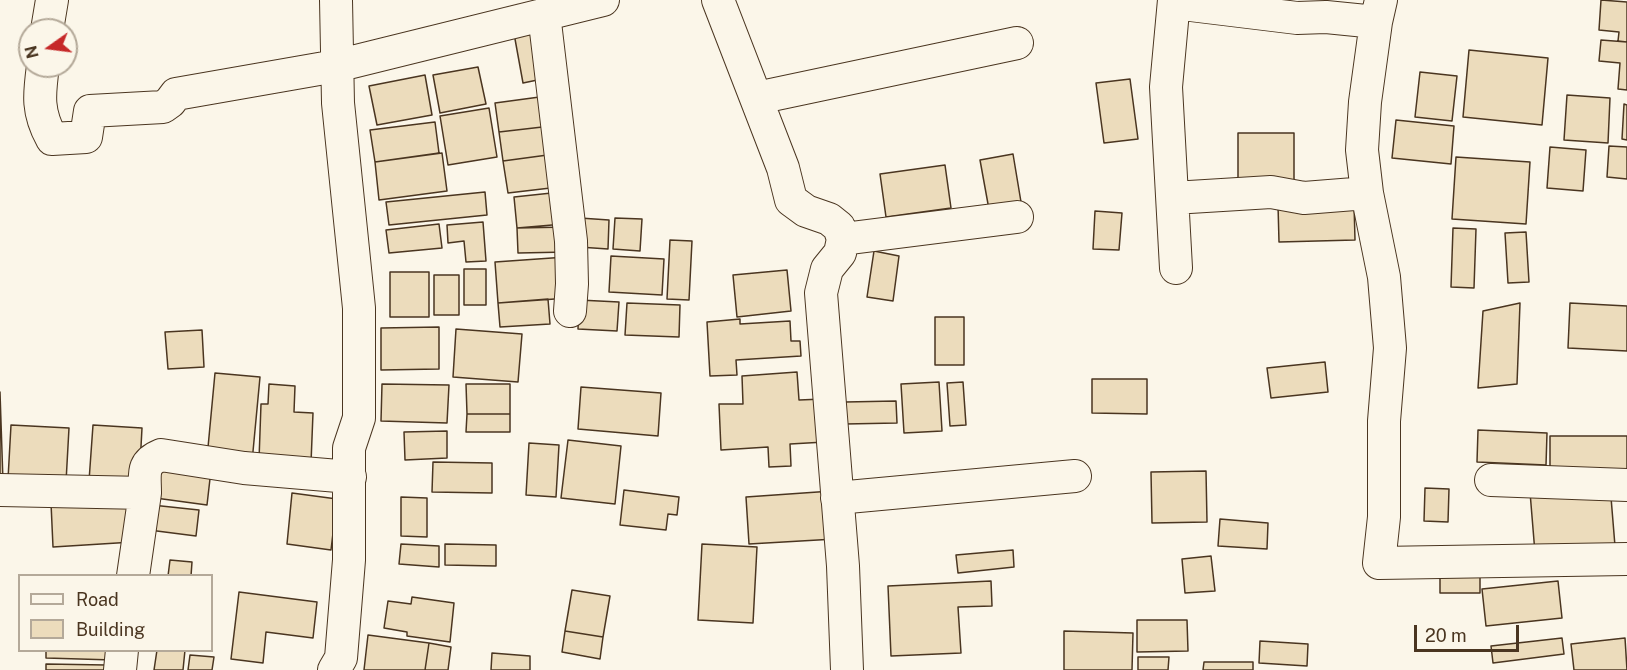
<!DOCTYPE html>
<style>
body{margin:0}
#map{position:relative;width:1627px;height:670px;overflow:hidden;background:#fbf6e9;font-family:"Public Sans",sans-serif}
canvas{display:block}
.legend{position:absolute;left:18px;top:574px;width:195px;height:78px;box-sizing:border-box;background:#fbf6e9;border:2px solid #b4a999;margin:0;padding:8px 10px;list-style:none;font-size:18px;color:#4a3520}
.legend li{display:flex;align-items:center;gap:12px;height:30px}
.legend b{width:30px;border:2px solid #b4a999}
.north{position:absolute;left:18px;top:18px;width:60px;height:60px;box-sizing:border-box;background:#fbf6e9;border:2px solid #b4a999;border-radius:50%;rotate:256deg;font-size:16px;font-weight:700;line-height:24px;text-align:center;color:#4a3520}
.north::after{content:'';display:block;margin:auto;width:21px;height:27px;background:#c62828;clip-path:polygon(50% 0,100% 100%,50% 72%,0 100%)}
.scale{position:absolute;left:1414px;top:625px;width:105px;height:27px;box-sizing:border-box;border:3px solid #4a3520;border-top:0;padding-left:8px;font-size:18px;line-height:21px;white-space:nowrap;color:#4a3520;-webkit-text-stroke:4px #fbf6e9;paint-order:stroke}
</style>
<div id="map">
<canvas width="1627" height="670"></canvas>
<ul class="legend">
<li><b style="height:8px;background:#fbf6e9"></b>Road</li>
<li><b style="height:16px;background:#ecdcbc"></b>Building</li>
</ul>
<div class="north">N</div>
<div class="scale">20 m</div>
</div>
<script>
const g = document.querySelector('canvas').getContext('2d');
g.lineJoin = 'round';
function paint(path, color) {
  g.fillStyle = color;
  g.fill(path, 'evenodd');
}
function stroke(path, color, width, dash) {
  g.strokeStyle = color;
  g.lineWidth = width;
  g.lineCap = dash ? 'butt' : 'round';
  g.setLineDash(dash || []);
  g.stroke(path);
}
const building = new Path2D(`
 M1601,0l26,2v40l-9,-1 1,-9 -20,-2z
 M537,23l10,55 -24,5 -10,-55z
 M1601,40l26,2v48l-9,-1 2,-26 -21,-2z
 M1469,50l79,8 -6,67 -79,-8z
 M478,67l8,37 -46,9 -7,-38z
 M1420,72l37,4 -5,45 -37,-4z
 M425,75l7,40 -55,10 -8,-39z
 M1130,79l8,60 -34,4 -8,-60z
 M1567,95l43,3 -2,45 -44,-3z
 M547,96l4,30 -52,6 -4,-29z
 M1624,104l3,1v35l-5,-1z
 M489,108l8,49 -49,8 -8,-49z
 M1396,120l58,6 -3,38 -59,-6z
 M435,122l4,31 -64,9 -5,-32z
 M551,126l4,28 -52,7 -4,-29z
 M1238,133h56v54l-56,-1z
 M1609,146l18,1v32l-20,-2z
 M1550,147l36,3 -3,41 -36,-3z
 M442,153l5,38 -68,9 -4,-38z
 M555,154l4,33 -51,6 -5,-32z
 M1013,154l8,48 -31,13 -10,-55z
 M1456,157l74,5 -4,62 -74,-5z
 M945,165l6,43 -65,9 -6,-43z
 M485,192l2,23 -98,10 -3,-23z
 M561,192l3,32 -47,4 -3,-31z
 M1354,204l1,36 -76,2 -1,-37z
 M1095,211l27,2 -3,37 -26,-1z
 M580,218l29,2 -1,29 -29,-2z
 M615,218l27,1 -2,32 -27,-2z
 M483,222l3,39 -20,1 -2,-21 -16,2 -1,-18z
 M439,224l3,24 -53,5 -3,-23z
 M567,227l1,25 -50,1 -1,-25z
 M1453,228l23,1 -2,59 -23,-1z
 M1526,232l3,50 -21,1 -3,-50z
 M670,240l22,1 -3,59 -22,-1z
 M874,251l25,5 -6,45 -26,-4z
 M611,256l53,3 -2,36 -53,-3z
 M566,257l3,41 -71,5 -3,-41z
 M464,269h22v36h-22z
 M787,270l4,41 -54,6 -4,-42z
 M390,272h39v45h-39z
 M434,275h25v40h-25z
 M548,299l2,25 -50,3 -2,-24z
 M579,300l40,2 -2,29 -39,-2z
 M627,303l53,2 -1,32 -54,-2z
 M1520,303l-3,81 -39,4 5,-77z
 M1570,303l57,3v45l-59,-3z
 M935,317h29v48h-29z
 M740,319v5l50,-3 1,20h9l1,15 -65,4 1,15 -27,1 -3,-54z
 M439,327v42l-58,1v-42z
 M456,329l66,5 -4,48 -65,-5z
 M202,330l2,37 -36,2 -3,-37z
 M1325,362l3,30 -57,6 -4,-30z
 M797,372l2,28 24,-1 2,43 -35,2 1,22 -22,1 -1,-20 -47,3 -2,-46h24l-1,-28z
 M215,373l45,4 -8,85 -45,-4z
 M1092,379h55v35l-55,-1z
 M939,382l3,49 -38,2 -3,-49z
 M963,382l3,43 -16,1 -3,-43z
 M269,384l26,2 -1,26 19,1 -2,50 -52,-3 2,-56h7z
 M382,384l67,1 -2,38 -66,-2z
 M466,384h44v30h-43z
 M581,387l80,6 -3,43 -80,-7z
 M0,392l3,90h-3z
 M896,401l1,22 -52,1v-22z
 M467,414h43v18h-44z
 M11,425l58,3 -3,54 -58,-3z
 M93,425l49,3 -3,56 -50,-3z
 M1478,430l69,3 -1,32 -69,-3z
 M447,431v27l-42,2 -1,-28z
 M1550,436h77v33h-77z
 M568,440l53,6 -6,58 -54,-6z
 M529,443l30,2 -3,52 -30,-2z
 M433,462l59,1v30l-60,-1z
 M152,463l59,7 -4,35 -59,-8z
 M1206,471l1,51 -55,1 -1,-51z
 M1610,485l5,61 -80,7 -5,-61z
 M1425,488l24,1 -1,33 -24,-1z
 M624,490l55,7 -2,18 -9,-1 -2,16 -46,-5z
 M832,491l3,48 -86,5 -3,-47z
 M292,493l45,6 -6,51 -44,-6z
 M401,497l26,1v39l-26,-1z
 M131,499l2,43 -80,5 -2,-44z
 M152,505l47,5 -3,26 -47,-6z
 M1220,519l48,4 -1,26 -49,-3z
 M401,544l38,2v21l-40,-3z
 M445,544l51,1v21l-51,-1z
 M702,544l55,3 -4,76 -55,-3z
 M1013,550l1,17 -56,6 -2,-18z
 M1211,556l4,35 -30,2 -3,-34z
 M170,560l22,2 -1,14h-23z
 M1440,563h40v30h-40z
 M991,581l1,25 -34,1 3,46 -70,3 -3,-70z
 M1558,581l4,37 -76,8 -4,-37z
 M572,590l38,6 -7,41 -38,-6z
 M239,592l78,10 -4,36 -47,-6 -3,31 -32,-4z
 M412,597l42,6 -4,39 -43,-6v-4l-23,-4 4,-27 23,3z
 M1137,620h50l1,31 -51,1z
 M565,631l38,6 -3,22 -38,-7z
 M1064,631l69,2 -1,37h-68z
 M368,635l61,8 -4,27h-61z
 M1562,638l2,16 -71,9 -2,-17z
 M1625,638l2,32h-53l-3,-26z
 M1260,641l48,3 -1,22 -48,-3z
 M429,643l22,4 -3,23h-23z
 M46,650h67v10l-67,-2z
 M157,650h28l-2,20h-29z
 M492,653l38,3v14h-39z
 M190,655l24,2 -2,13h-24z
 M1138,657h31l-1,13h-30z
 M1204,662h49v8h-50z
 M46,664l60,1v5h-60z`);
const street = new Path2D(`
 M718,0l65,168 8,32 15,11 23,8 10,8 4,12 -3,14 -13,16 -6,24 22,273 4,104
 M1174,0l-8,87 10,181
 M1381,0l-5,22 -11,80 -3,48 5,43 17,84 6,71 -6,73v96l-5,46 248,-4
 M1174,3l123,15 29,-1 50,5
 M544,14l27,227 1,43 -2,27
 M47,30l5,-30
 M43,66c-4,29 -6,46 9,73l34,-2 4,-26 73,-4 7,-5 6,-8 160,-28 267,-66
 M757,98l260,-55
 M1173,198l98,-6 33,6 63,-5
 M843,239l174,-22
 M1491,480l136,5
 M0,490l145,3c0,-19 -4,-30 16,-38l83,13 106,9
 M837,498l238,-22
 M133,576l12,-83
 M120,670l2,-20
 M334,670l7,-12 8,-98v-112l10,-30v-110l-21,-205 -2,-103`);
paint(building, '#ecdcbc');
stroke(building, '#4a3520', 1.5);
stroke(street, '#4a3520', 34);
stroke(street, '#fbf6e9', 32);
</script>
